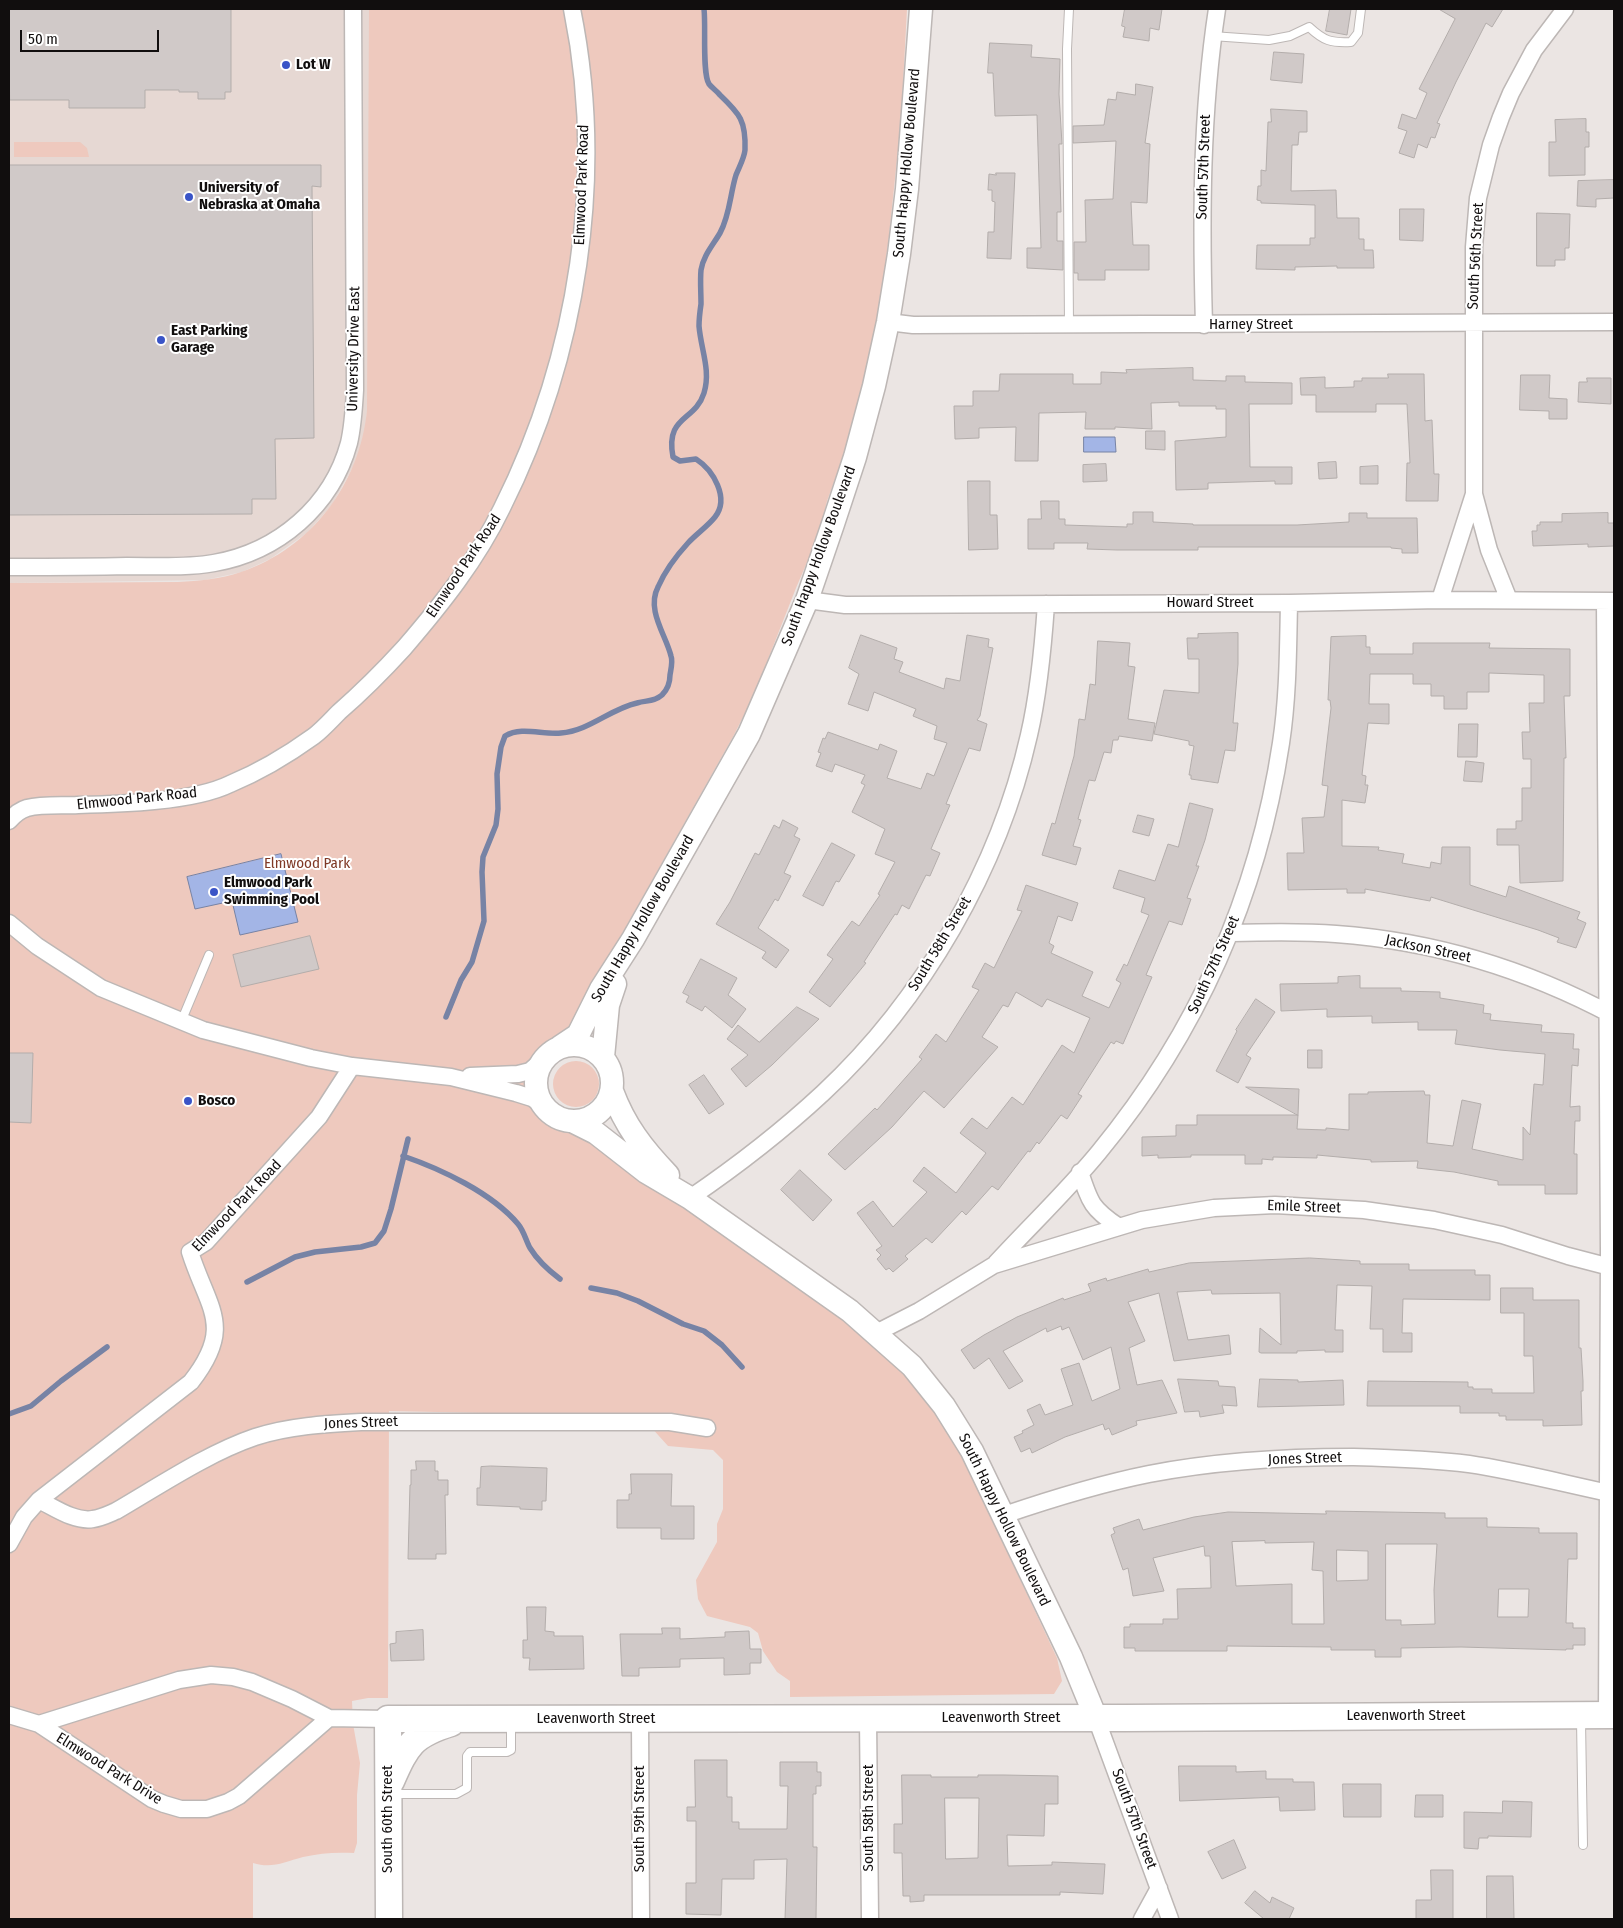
<!DOCTYPE html>
<style>
body{margin:0}
#map{position:relative;width:1623px;height:1928px;overflow:hidden;background:#ebe5e3;font-family:"Fira Sans Condensed",sans-serif}
canvas{display:block}
.frame{position:absolute;inset:0;border:10px solid #110e0e;pointer-events:none}
.scale{position:absolute;left:20px;top:30px;width:139px;height:22px;box-sizing:border-box;border:2px solid #110e0e;border-top:0;padding-left:6px;font-size:15px;line-height:18px;white-space:nowrap;color:#110e0e;-webkit-text-stroke:4px #fff;paint-order:stroke}
</style>
<div id="map">
<canvas width="1623" height="1928"></canvas>
<div class="frame"></div>
<div class="scale">50 m</div>
</div>
<script>
const g = document.querySelector('canvas').getContext('2d');
g.lineJoin = 'round';
function paint(path, color) {
  g.fillStyle = color;
  g.fill(path, 'evenodd');
}
function stroke(path, color, width, dash) {
  g.strokeStyle = color;
  g.lineWidth = width;
  g.lineCap = dash ? 'butt' : 'round';
  g.setLineDash(dash || []);
  g.stroke(path);
}
function label(font, color, halo, rows, align = 'center') {
  g.font = font + ' "Fira Sans Condensed",sans-serif';
  g.lineWidth = 4;
  g.setLineDash([]);
  g.textBaseline = 'middle';
  g.strokeStyle = halo;
  g.fillStyle = color;
  for (const [text, x, y, turn = 0] of rows) {
    g.save();
    g.translate(x, y);
    g.rotate((+turn || 0) * Math.PI / 180);
    g.textAlign = isNaN(turn) ? turn : align;
    if (halo) g.strokeText(text, 0, 0);
    g.fillText(text, 0, 0);
    g.restore();
  }
}
const built = new Path2D(`
 M9,9h360v377l-3,38 -5,24 -7,17 -22,40 -25,28 -37,26 -28,13 -37,8 -196,3z`);
const green = new Path2D(`
 M369,9h538l-6,112 -12,115 -13,99 -23,96 -26,70 -7,31 -24,56 -42,107 -20,40 -107,190 -4,12 -47,88 -22,19 -23,17 -6,42 13,7 7,9 10,8 9,4 24,6 56,42 181,128 29,22 66,57 39,63 98,209 5,23 -8,13 -264,3v-16l-13,-9 -14,-21 -5,-18 -8,-6 -43,-11 -9,-17 -2,-19 21,-38v-18l6,-15v-49l-10,-10 -45,-4 -28,-31 -10,-2h-95l-2,1 -144,-3 -1,287h-20l-16,3 1,23 7,39 -3,32v48l-3,10c-18,-1 -34,0 -51,4 -19,5 -31,12 -50,6v56h-244v-1336l169,-1c21,-1 42,-3 63,-10 71,-24 119,-89 126,-162z
 M14,142h66l7,6 2,9h-75z
 M553 1084a23 23 0 1 1 46 0a23 23 0 1 1-46 0Z`);
const water = new Path2D(`
 M1084,437h31l1,15h-32z
 M281,854l17,68 -58,13 -8,-34 -37,8 -8,-32z`);
const stream = new Path2D(`
 M446,1017l15,-37 11,-18 12,-41 -2,-49 1,-15 13,-32 2,-16 -1,-35 4,-27 4,-11c17,-10 37,-1 56,-3 28,-2 49,-24 76,-30 10,-3 17,-1 25,-8 6,-6 8,-12 8,-20 1,-6 3,-14 1,-19 -5,-21 -25,-46 -13,-69 7,-16 18,-31 30,-44 8,-9 19,-16 27,-26 15,-19 -2,-47 -19,-58l-16,2 -7,-4c-8,-42 22,-35 31,-64 7,-23 -3,-43 -5,-67 0,-7 1,-15 2,-22 0,-12 -1,-23 0,-34 2,-14 12,-25 19,-37 10,-18 10,-39 16,-58 3,-8 8,-16 9,-25 1,-29 -5,-36 -25,-55 -3,-4 -8,-7 -11,-11 -7,-11 -3,-59 -5,-75
 M403,1156c38,13 89,37 115,68 6,7 8,17 12,24 8,13 18,22 30,31
 M247,1282l48,-25 20,-5 46,-5 14,-4 9,-12 7,-22 17,-70
 M591,1288l26,5 21,8 45,23 21,7 18,14 20,22
 M9,1414l22,-8 30,-25 46,-34`);
const building = new Path2D(`
 M9,9h222v83h-6v7h-27v-7h-19v-2h-34v18h-76v-8h-59z
 M1125,9h37l-3,21 -9,-2 -1,13 -26,-4 2,-10 -3,-1z
 M1330,9h21l-4,26 -21,-4z
 M1439,9h64l-11,18 -6,-4 -30,59 -19,41 3,1 -5,14 -4,-1 -4,11 -9,-4 -4,14 -15,-5 8,-22 -9,-3 4,-14 14,5 11,-26 -8,-4 36,-70z
 M990,43l42,2 -1,12 29,2 -1,35 3,50h-3l2,68h-4v29h6v29l-36,-2v-20h14l-4,-133 -42,1 -2,-43h-5z
 M1274,52l30,2 -2,29 -31,-3z
 M1136,84l17,3 -8,56 5,1 -3,59 -16,-1 2,43h16v25h-44v10h-27v-7h-4v-31h12l-1,-42 28,-1 3,-58 -43,2v-17l31,-1 4,-26 8,1 1,-8 18,3z
 M1271,109l36,2v21h-8l-1,13h-6l-1,46 45,-1 1,28h22v21h5v11h9l1,18h-37v-2l-42,1v3l-39,-1 1,-24h53v-7h5v-33l-54,-2v-2l-4,-1 1,-14h3v-16l5,1 2,-49h3z
 M1586,119v13h3v15h-4v28l-36,1v-34h7l-1,-22z
 M9,165h312v22l-9,-1 2,252 -39,1 1,60h-24v15l-243,1z
 M996,173h19l-4,86 -24,-1 1,-26h6l1,-30 -3,-1v-11h-4l1,-16 7,1z
 M1614,180v18l-18,1v8l-19,-1 1,-25z
 M1400,209h24l-1,32 -23,-1z
 M1537,213l33,1 -1,34h-4v12h-10v6h-18z
 M1193,368v12l33,1v-5h19v6l47,1v21h-43l1,63h42v17h-17v-3l-67,2v6l-32,1 -1,-49 51,-4v-28h-10v-3h-37v-4l-28,1 1,26 -37,-2v2h-30l1,-17 -47,1 -1,48h-23l1,-34 -37,1v10l-24,1 -1,-33h19v-15h26l1,-17h73v10h28v-12l26,1 -1,-3z
 M1388,374h36l1,47 7,-1 2,54h5l-1,27h-32l1,-38h3l-3,-59h-31v8h-60v-17h-15l-1,-17 25,-1v11l29,-1v-6h8v-3h26z
 M1521,375h29l-1,23 18,1v20h-18v-8l-29,-1z
 M1587,378h24v26l-33,-2 1,-20h8z
 M1146,431h19v19l-19,-1z
 M1336,462l1,16 -18,1 -1,-16z
 M1106,464l1,17 -24,1v-17z
 M1378,466v18h-18v-17z
 M968,481h22v34h7l1,34 -29,1z
 M1041,501h18v18h6v6l62,2v-3h6v-12h20v10l40,2v1h104l52,-3v-9h18v5h50l1,35h-16v-4l-11,-1v-1h-193v3h-81l-30,-1 1,-6h-34v6h-26v-30h13z
 M1608,513v10h6v23l-26,1v-3l-55,2 -1,-15h5v-6h3v-3h22v-8z
 M1238,633v31l-5,59h5l-3,28 -10,-1 -7,33 -27,-4v-4h-2l5,-29 -5,-1v-4l-35,-7 10,-44 35,3v-34h-11l-1,-21h11v-4z
 M861,635l36,13 -3,11 9,3 -4,10 45,17 2,-11 14,3 7,-46 22,4 -1,8 5,1 -13,68 -3,4 10,4 -7,27 -11,-3 -23,56 4,1 -19,44 9,4 -10,23 -4,-1 -17,34 -7,-4 -5,10 -2,-1 -31,48 2,1 -36,44 -21,-15 24,-33 -6,-4 25,-34 7,5 21,-31 -2,-1 17,-32 -20,-8 10,-25 -33,-17 13,-27 -4,-2 4,-8 -30,-11 -3,8 -16,-6 5,-13 -3,-1 5,-14 2,1 3,-7 50,18 2,-6 17,7 -10,27 34,11 6,-16 7,3 13,-33 -13,-4 3,-13 -24,-10 3,-7 -42,-17 -6,19 -20,-7 11,-30 -10,-6z
 M1366,636v11h4v7h43v-11h77l-1,5 81,1v47h-6l2,62h-2l-1,123 -43,2 -1,-38h-22v-16h19v-8h6v-33h9v-29h-8l-1,-27h8l-1,-29h15v-28l-55,-2v19h-22v17h-23v-13h-13v-12h-18v-10h-43l-1,30h20v20l-21,-1 -6,52 4,1 -1,9h3l-3,18 -23,-3v46l37,1 -1,3 26,4 -2,9 28,5 1,-6 10,2 1,-17h28v38l36,12 3,-11 71,26 -3,7 9,4 -10,25 -19,-6 2,-4 -21,-8 -107,-33 -1,4 -65,-12v4h-18v-4l-59,1 -1,-37h17l-2,-35 22,-1 4,-31 -6,-1 9,-77 -1,-8h-2l3,-63z
 M1098,641l32,2 -2,23 7,1 -7,52 27,4 -3,18 -33,-5 -1,4h-5l-2,13 -7,-1 -9,29 -6,-1 -11,39 3,1 -8,26 8,2 -5,17 -34,-10 10,-32 3,1 19,-68 5,-37 6,1 5,-36 5,1z
 M1459,724h19l-1,33h-19z
 M1466,761l18,2 -2,19 -18,-1z
 M1190,803l23,6 -8,31 -9,26h3l-12,32 4,1 -9,26 -13,-4 -23,54 6,2 -29,67 -7,-3 -2,3 -3,-2 -33,52 4,2 -15,23 -6,-4 -22,29 -2,-2 -7,10 -2,-1 -30,39 -6,-4 -26,29 -4,-4 -30,32 -6,-5 -21,18 3,3 -15,13 -4,-4 -3,2 -9,-11 4,-4 -5,-5 6,-4 -25,-33 16,-12 20,26 34,-35 -14,-11 11,-14 32,26 30,-40 -26,-20 12,-15 15,11 25,-32 11,8 39,-60 12,8 16,-35 -43,-19 -5,8 -26,-15 -8,15 -5,-2 -21,32 16,10 -54,61 -20,-17 -32,36 -47,43 -17,-16 47,-46 2,2 45,-51 -3,-2 17,-23 10,8 33,-52 -7,-3 13,-24 9,5 28,-57 -5,-1 9,-25 52,18 -6,18 -14,-5 -9,27 5,3 -3,7 42,19 -11,24 27,12 12,-25 -5,-3 8,-16 3,2 22,-51 -8,-3 4,-14 -32,-10 6,-18 36,11 13,-37 10,3z
 M1138,815l16,4 -5,17 -16,-4z
 M783,820l15,8 -4,8 6,3 -16,34 7,3 -13,25 -3,-2 -17,29 31,22 -13,18 -14,-10 4,-6 -50,-28 14,-22 25,-49 4,2 15,-30 5,3z
 M832,843l23,12 -16,27 -3,-1 -13,25 -20,-10z
 M310,936l9,33 -78,18 -8,-32z
 M701,959l36,19 -9,17 18,14 -14,19 -27,-22 -3,5 -16,-9 3,-6 -6,-3z
 M1360,976v12h41v3l39,1v6l44,7 -1,8 8,1 -1,6 52,5 -1,7 33,2 -1,15h6l-1,17 -6,-1 -2,42 10,-1v15h-5l-1,33h3v40h-32v-9h-47v-4l-44,-9 -37,-4 1,-7 -47,1v-2l-54,-5v3l-44,-1v3l-11,-1v5h-17v-9h-54v2l-33,1v-3l-16,1v-19l34,-1v-11h21v-10h101l-1,14 29,1v-2l23,2v-36h19v-2l56,-1 1,4h5l-3,48 26,3 9,-46 19,4 -9,45 51,11v-33l7,8 4,-51 9,1 2,-31 -45,-4 -45,-6 2,-14h-39v-8l-46,1v-7l-45,1v-8l-46,2 -1,-27 58,-1v-6z
 M1256,999l19,13 -29,43 5,3 -13,25 -22,-12 21,-40 -1,-1z
 M797,1007l22,12 -47,46 -26,22 -15,-18 17,-14 -21,-16 11,-14 21,17z
 M1308,1050h14v18h-14z
 M9,1053h24l-2,70 -22,-1z
 M704,1075l20,29 -15,10 -20,-29z
 M1246,1087l53,2 -1,26z
 M800,1170l32,30 -19,21 -32,-31z
 M1310,1258l50,3v3h49v6h66v5h15v25l-87,-1 -1,34h10v19h-29v-23h-13l2,-43 -35,-1 -2,45h8v22h-18v-2l-28,1v2h-36l-2,-1 1,-24 21,17 -1,-52 -68,1 -1,-4 -34,2 11,48 41,-5 2,19 -57,7 -15,-68 -31,9 17,39 -16,7 8,37 25,-5 15,33 -41,8 1,4 -25,10 -3,-7 -4,2 -2,-6 -38,13 -33,16 -2,-5 -9,4 -7,-15 9,-4 -1,-2 12,-6 -7,-15 13,-6 5,11 28,-10 -12,-36 18,-6 13,38 28,-12 -9,-42 -28,13 -14,-33 -7,3 -1,-4 -14,6 -1,-4 -43,23 20,30 -14,8 -20,-31 -15,11 -13,-19 23,-15 33,-18 46,-19 1,2 27,-9 -3,-7 18,-6 1,3 41,-12 1,3 40,-9z
 M1501,1288h32v12h46v48h2l2,33v10h-2l1,34 -39,1v-6h-37v-4h-7v-3h-39v-7h-93l1,-25 100,1v5h5v2h19v4h42l-1,-37h-9v-43h-23z
 M1178,1379l40,2 1,5 16,1 2,19 -15,-1 2,8 -24,4 -1,-6 -14,1z
 M1260,1379l38,1v2l45,-2 1,25 -86,2z
 M416,1461h19v10h3v9h10v15h-3l1,59h-10v5h-28l2,-74h1v-15h5z
 M491,1466l56,2 -1,33h-4v9l-22,-1v-2l-43,-2v-17h3l1,-21z
 M631,1474h41l-1,32h23v33h-33v-11h-44v-28h12v-6h2z
 M1326,1511l119,2v5h42v9l52,1v5h38v26h-9l-2,64h7v5h12v17h-12v4h-7v1l-105,-3 -60,1v9h-26v-7h-44v-3l-104,-1v5h-92v-3h-11v-21h6v-3h33v-5h15l-1,-30 34,-1 -1,-32h-5l-1,-10 -51,12 11,33 -31,5 -5,-28 -5,2 -12,-35 4,-2 -2,-5 26,-9 4,11 51,-13 34,-5 98,2zM1265,1541v2l49,-1 -2,28 11,1 1,53h-32v-40l-56,2 -4,-44zM1386,1544h51l-3,46 1,34 -34,1v-5h-15zM1337,1550l31,1v29l-31,1zM1499,1589h30l-1,28h-30z
 M527,1607h19l-1,24 9,1v4h29l1,33 -55,1 1,-12h-7v-18h4z
 M662,1628h18v11l45,-2v-5l24,-1 1,18h11v14h-11v11l-26,1v-17l-44,1v8l-41,1v8h-17l-2,-42h42z
 M423,1630l1,30 -33,1 -1,-17 6,-1v-11z
 M695,1760h32v37h5v25h7v7h48l1,-43h-8v-24h37v10h4v14h-5v8h-3v53h4l-1,72h-31l2,-60 -33,1v19h-32l-1,36 -35,-1v-31h10v-62h-9v-14h8z
 M1179,1766h57v6l30,-1v8h27v3h21l1,28 -35,1 -1,-14 -99,4z
 M902,1775h29v2h47v-2h26l54,1v28h-13l-1,32 -37,-1 1,31 44,-1v-3l53,2 -2,30 -43,-2v3h-136v6l-14,1v-6h-7l-1,-43h-8v-29h8zM945,1798h34l-1,60 -32,1z
 M1343,1784h38v33h-37z
 M1416,1795h27v22h-28z
 M1503,1801l29,1 -1,35 -43,-1v2h-9l-1,11 -14,-1v-36l38,1z
 M1234,1840l12,28 -24,11 -14,-27z
 M1431,1870h22v49h-37v-19h15z
 M1487,1876h26l1,43h-27z
 M1255,1891l15,12 2,-6 22,11 -5,11h-25l-19,-16z`);
const lane = new Path2D(`
 M1212,36l57,4 21,-4 19,-9c15,14 22,16 42,15l7,-9 3,-24
 M1069,326l-2,-277 2,-40
 M181,1022l28,-67
 M1581,1720l2,125
 M393,1794h63l11,-6v-32l3,-4h37l4,-2v-28`);
const street = new Path2D(`
 M888,322l25,3 701,-3
 M1204,325c-3,-106 -3,-211 13,-316
 M9,567c39,0 79,0 118,-1 29,0 59,2 87,-3 64,-11 118,-57 135,-120 4,-17 5,-35 6,-53l-2,-381
 M807,600l38,5 444,-2 151,-3 174,1
 M1440,600l34,-106
 M1509,600l-20,-50 -15,-56v-247l4,-49 13,-53 10,-28 10,-24 23,-43 31,-41
 M1605,601l4,650 -2,464
 M9,821c5,-6 11,-11 18,-13 16,-4 35,-2 51,-3 43,-1 115,-3 152,-21 29,-12 59,-30 84,-48 9,-7 17,-16 25,-24 23,-20 44,-41 65,-64 37,-43 73,-88 98,-140 76,-152 104,-332 70,-499
 M9,923l28,23 64,42 102,42 108,28 41,8 99,11 65,16 16,5 11,7
 M1230,933c36,-1 71,-2 106,1 98,7 192,36 278,82
 M470,1076l48,-2 12,-3 16,-14
 M1080,1172c10,31 12,37 39,55
 M690,1198c47,-32 91,-66 133,-105 100,-93 176,-225 206,-358 10,-43 14,-87 17,-131
 M996,1263c34,-37 71,-72 103,-111 98,-119 159,-257 182,-409 7,-46 7,-93 8,-140
 M876,1333l43,-22 75,-46 148,-45 72,-12 61,-3 89,5 70,10 68,15 66,21 46,12
 M39,1500c16,8 36,22 54,19 8,-1 16,-5 23,-8 43,-25 92,-58 139,-74 34,-11 70,-13 106,-15h309l37,6
 M1004,1515c47,-16 95,-31 145,-41 67,-13 135,-17 203,-17 38,1 78,2 117,7 47,7 93,19 140,29
 M9,1544l15,-27 15,-17 152,-118c44,-56 17,-73 -1,-130l16,-10 113,-125 33,-51
 M9,1715l30,9 113,75 12,5 17,5h26l21,-7 11,-6 90,-78
 M868,1718l2,201
 M1096,1718l74,201
 M640,1719l1,200
 M39,1724l140,-44 32,-5 22,2 19,5 40,17 37,19 59,1
 M1142,1919l17,-31`);
const secondary = new Path2D(`
 M536 1083a38 38 0 1 1 76 0a38 38 0 1 1-76 0Z
 M560,1047l18,-12 23,-46 32,-50 116,-205 58,-134 26,-76 22,-67 19,-71 14,-64 11,-68 8,-65 14,-180
 M603,1057l5,-52 7,-21
 M612,1091c13,35 31,58 56,84
 M574,1122l22,11 50,39 44,26 160,113 62,55 32,40 28,45 99,206 25,61`);
const primary = new Path2D(`
 M391,1781c16,-36 21,-46 60,-58
 M389,1919l-1,-200 738,-1 488,-3`);
const markers = [
 [286,65,5,"#3a54c7"],
 [189,197,5,"#3a54c7"],
 [161,340,5,"#3a54c7"],
 [214,892,5,"#3a54c7"],
 [188,1101,5,"#3a54c7"]
];
const poiNames = [
 ["Lot W",296,65],
 ["University of",199,188],
 ["Nebraska at Omaha",199,205],
 ["East Parking",171,331],
 ["Garage",171,348],
 ["Elmwood Park",224,883],
 ["Swimming Pool",224,900],
 ["Bosco",198,1101]
];
const streetNames = [
 ["South Happy Hollow Boulevard",907,163,-85],
 ["South 57th Street",1204,167,-88],
 ["Elmwood Park Road",582,185,-88],
 ["South 56th Street",1476,256,-87],
 ["Harney Street",1251,325],
 ["University Drive East",354,349,-89],
 ["South Happy Hollow Boulevard",819,556,-70],
 ["Elmwood Park Road",464,566,-56],
 ["Howard Street",1210,603],
 ["Elmwood Park Road",137,799,-6],
 ["South Happy Hollow Boulevard",643,919,-60],
 ["South 58th Street",940,944,-59],
 ["Jackson Street",1428,949,12],
 ["South 57th Street",1214,965,-66],
 ["Elmwood Park Road",237,1206,-46],
 ["Emile Street",1304,1207,2],
 ["Jones Street",361,1423,-2],
 ["Jones Street",1305,1459,-2],
 ["South Happy Hollow Boulevard",1004,1520,64],
 ["Leavenworth Street",1406,1716],
 ["Leavenworth Street",1001,1718],
 ["Leavenworth Street",596,1719],
 ["Elmwood Park Drive",109,1769,32],
 ["South 58th Street",869,1818,-90],
 ["South 60th Street",388,1819,-90],
 ["South 59th Street",640,1819,-90],
 ["South 57th Street",1134,1819,70]
];
const parkNames = [
 ["Elmwood Park",307,864]
];
paint(built, '#e6d8d3');
paint(green, '#eec9be');
paint(water, '#a3b5e6');
stroke(water, '#7783a5', 1);
stroke(stream, '#7783a5', 5.5);
paint(building, '#d0c9c8');
stroke(building, '#b3adab', 1);
stroke(lane, '#bdb7b5', 10);
stroke(street, '#bdb7b5', 19);
stroke(secondary, '#bdb7b5', 25);
stroke(primary, '#bdb7b5', 29);
stroke(lane, '#fff', 8);
stroke(street, '#fff', 16);
stroke(secondary, '#fff', 22);
stroke(primary, '#fff', 26);
for (const [x, y, r, color] of markers) {
  const dot = new Path2D();
  dot.arc(x, y, r, 0, 2 * Math.PI);
  g.fillStyle = color;
  g.fill(dot);
  stroke(dot, '#fff', 2);
}
label('bold 15px', '#110e0e', '#fff', poiNames, 'left');
label('15px', '#110e0e', '#fff', streetNames);
label('15px', '#7f3825', '#fff', parkNames);
</script>
